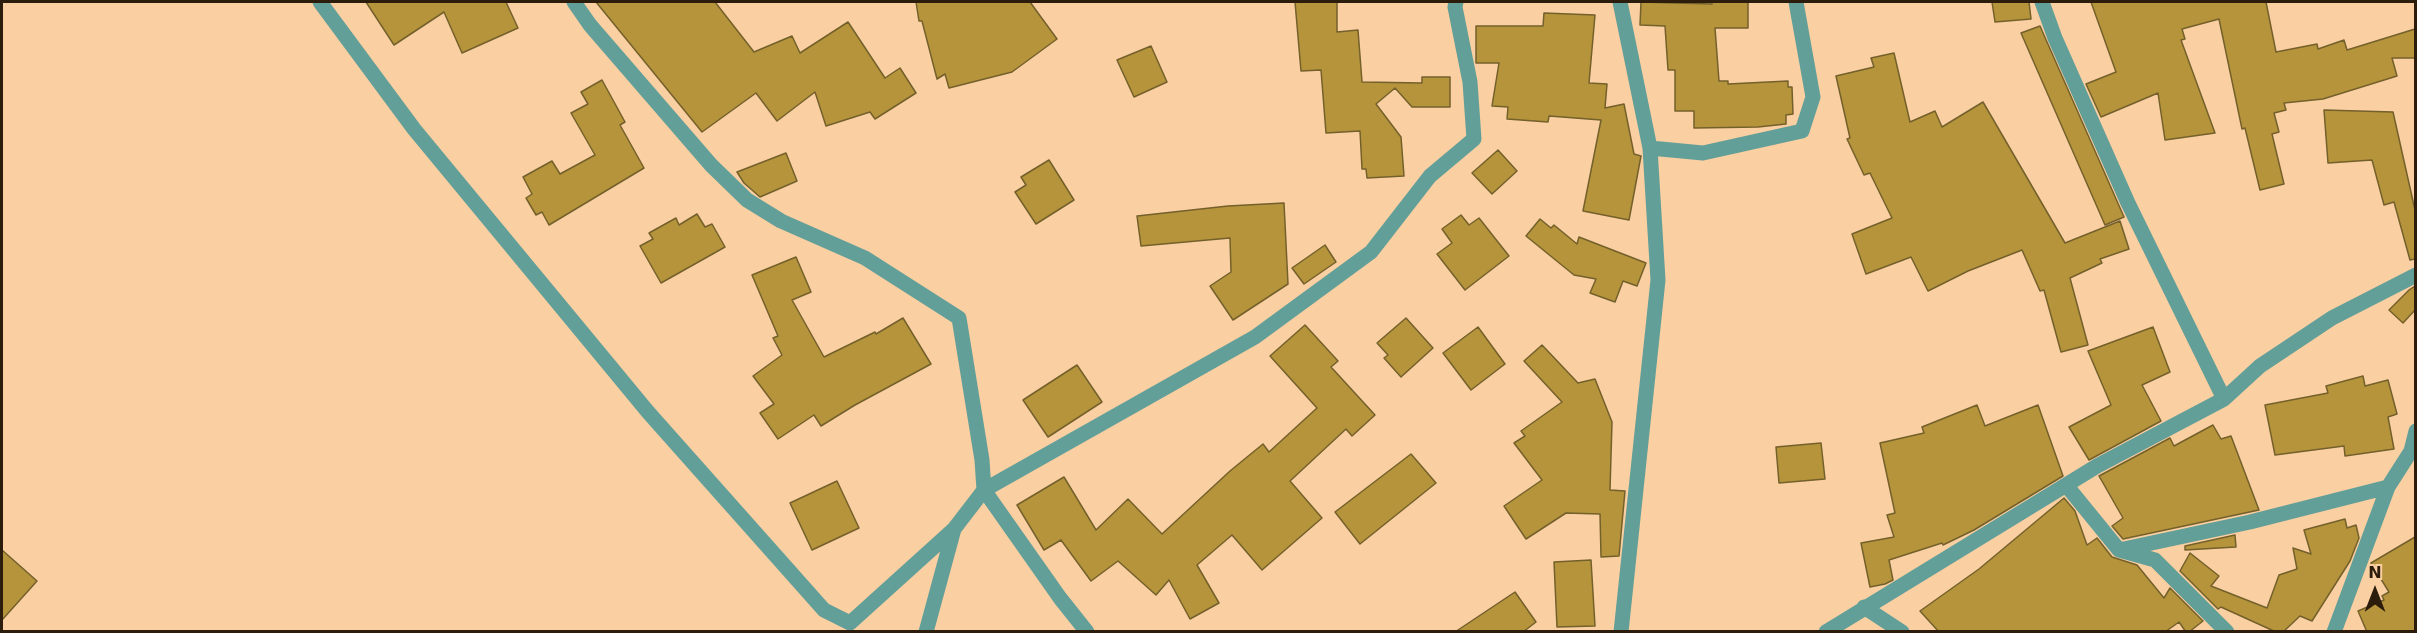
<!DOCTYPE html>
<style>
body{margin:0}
#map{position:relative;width:2417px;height:633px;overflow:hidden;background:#facfa2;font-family:"DejaVu Sans",sans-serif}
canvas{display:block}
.frame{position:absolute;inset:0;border:3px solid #2c1c0b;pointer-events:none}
.north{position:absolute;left:2345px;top:561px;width:60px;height:60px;-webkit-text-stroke:4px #facfa2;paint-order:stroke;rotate:0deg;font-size:16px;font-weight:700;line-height:24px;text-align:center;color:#2c1c0b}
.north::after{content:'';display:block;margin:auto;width:21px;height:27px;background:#2c1c0b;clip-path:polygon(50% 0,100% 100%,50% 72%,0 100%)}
</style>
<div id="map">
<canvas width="2417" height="633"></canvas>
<div class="frame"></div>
<div class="north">N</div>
</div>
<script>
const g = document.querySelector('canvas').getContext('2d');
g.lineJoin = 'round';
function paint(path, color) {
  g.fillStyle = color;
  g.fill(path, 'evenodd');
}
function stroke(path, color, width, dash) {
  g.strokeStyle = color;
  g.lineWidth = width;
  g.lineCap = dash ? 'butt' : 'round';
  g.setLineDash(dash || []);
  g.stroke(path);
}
const building = new Path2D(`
 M366,2h140l12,26 -56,25 -18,-41 -50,33z
 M596,2h119l39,50 38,-16 8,17 48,-31 37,56 15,-10 16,25 -41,26 -5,-7 -44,14 -11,-34 -38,29 -21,-28 -54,39z
 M916,2h114l27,37 -45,33 -63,16 -4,-14 -8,5 -15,-58h-3z
 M1295,2h42v30l21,-2 4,52 60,1v-6h28v30h-38l-17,-19 -19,16 25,33 3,39 -37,2 -1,-9h-4l-2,-38 -34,2 -5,-63 -20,1z
 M1641,2l71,2v-2h36v26h-33l4,53h9v3l60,-3v6h4l1,27 -7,1v9l-28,3 -64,1v-17h-19v-41h-7l-3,-44 -25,-1z
 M1992,2h37l2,17 -36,3z
 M2091,2h175l10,50 41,-8 1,5 26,-9 3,10 68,-21v29h-23l5,18 -74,23 -39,4 2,7 -12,3 5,19 -7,2 12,50 -24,6 -15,-62 -3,1 -23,-110 -37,10 3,10 -4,1 34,93 -50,7 -7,-47 -57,24 -15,-33 30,-12z
 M1544,13l51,2 -6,68 18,1 -2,24 19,-4 10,50 7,2 -12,64 -46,-9 18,-91 -52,-4 -1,6 -41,-3 1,-12 -16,-1 7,-43h-23v-37h67z
 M2040,26l84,191 -19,8 -84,-192z
 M1151,46l16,36 -33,15 -17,-37z
 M1894,53l16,69 25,-11 7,16 41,-25 82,141 55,-22 9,28 -29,10 2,4 -32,15 18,67 -27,7 -17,-62 -4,1 -18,-41 -54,21 -40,20 -17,-34 -45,17 -14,-40 40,-16 -22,-45 -6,2 -17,-36 3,-1 -14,-62 38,-9 -3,-9z
 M602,80l23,42 -5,3 24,43 -95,57 -7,-13 -6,3 -10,-17 6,-4 -9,-17 29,-16 8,13 35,-19 -24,-42 17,-9 -7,-12z
 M2324,110l69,2 22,98v49l-5,1 -16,-58 -10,3 -12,-45 -44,3z
 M1498,150l19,21 -25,23 -20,-21z
 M786,153l11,28 -37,16 -16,-14 -7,-11z
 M1049,160l25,40 -38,24 -21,-32 11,-7 -5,-8z
 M1284,203l4,81 -55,36 -23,-34 21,-14 -1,-34 -89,8 -4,-30 91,-10z
 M697,214l8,13 7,-3 13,23 -64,36 -21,-37 13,-7 -4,-6 27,-15 3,7z
 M1461,215l8,10 10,-7 30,38 -44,34 -28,-36 15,-11 -10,-14z
 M1540,219l11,9 3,-3 23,19 2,-7 67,26 -9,23 -14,-5 -8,21 -25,-9 6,-14 -22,-4 -48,-39z
 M1325,245l11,17 -32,22 -12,-16z
 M796,257l15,35 -19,8 32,57 51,-25 1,2 27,-16 28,46 -76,41 -34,21 -7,-11 -36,24 -18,-26 14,-9 -21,-28 29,-21 -9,-17 5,-2 -26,-61z
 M2415,286v24l-12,13 -14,-13 20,-20z
 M1406,318l27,30 -32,29 -17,-19 4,-3 -11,-12z
 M1305,325l33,36 -7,6 44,48 -23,21 -6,-7 -56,52 32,37 -60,52 -30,-35 -35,30 22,38 -29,16 -21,-39 -13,15 -38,-34 -27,20 -30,-41 -17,10 -27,-45 47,-28 32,53 32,-31 34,35 68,-63 33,-27 6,8 48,-44 -47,-52z
 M1478,327l27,37 -34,26 -28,-37z
 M2153,327l17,45 -28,13 19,36 -72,39 -20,-33 42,-22 -23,-54z
 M1542,345l36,38 17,-4 17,43 -2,68 15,1 -6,65 -18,1 -1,-43 -34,-1 -40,26 -22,-33 38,-26 -28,-37 11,-7 -4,-5 41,-29 -38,-41z
 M1077,365l25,37 -54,35 -25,-37z
 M2363,376l2,10 23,-6 9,34 -9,3 6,32 -49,7 -1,-10 -69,9 -10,-50 63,-12 -2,-7z
 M1977,405l8,21 53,-21 25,71 -89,54 -31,15 -1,-2 -53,17 4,20 -8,4 -15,3 -9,-44 33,-6 -7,-22 8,-2 -15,-70 44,-10 -2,-6z
 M2213,425l8,14 10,-3 28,74 -136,29 -11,-13 11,-8 -24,-42 71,-38 4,8z
 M1821,443l4,36 -46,4 -3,-36z
 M1411,454l25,29 -76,61 -25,-32z
 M837,481l22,47 -47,22 -22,-47z
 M2064,498l11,13 12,34 10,-7 15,19 25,8 27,33 6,-10 33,33 -14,11h-3l-7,-10 -14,10h-226l-19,-21 59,-42z
 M2345,519l2,9 9,-3 3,13 -9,23 -38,60 -12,-5 -17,16h-7l-55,-25 -3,2 -38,-38 10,-18 29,23 -8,10 56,22 12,-33 18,-6 -4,-21 18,6 -7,-24z
 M2235,535l1,12 -51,3v-4z
 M2415,537v95h-48l-9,-21 26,-11 -2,-4 7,-4 -18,-29z
 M2,550l35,31 -35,39z
 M1591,560l4,66 -38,1 -3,-65z
 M1515,592l21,30 -13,10h-68z`);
const minor = new Path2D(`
 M320,2l94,127 234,283 176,198 26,13 104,-94
 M574,2l16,23 121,140 36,35 34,21 84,37 94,60 23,142 2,30 76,108 27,34
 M1620,2l30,146 8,132 -37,352
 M2042,2l13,36 73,165 96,196
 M1650,148l53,5 99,-22 11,-34 -17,-95
 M2066,485l53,65 36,10 72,72
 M2119,550l131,-28 138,-35
 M1864,607l38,25
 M926,632l28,-103 30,-39 271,-153 116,-85 59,-76 44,-37 -4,-57 -15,-75 1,-5
 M1826,632l271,-166 127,-67 36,-33 72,-48 84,-43
 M2334,632l54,-145 23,-36 5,-20`);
paint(building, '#b6943b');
stroke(building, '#74602b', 1.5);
stroke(minor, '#629f99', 15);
</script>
